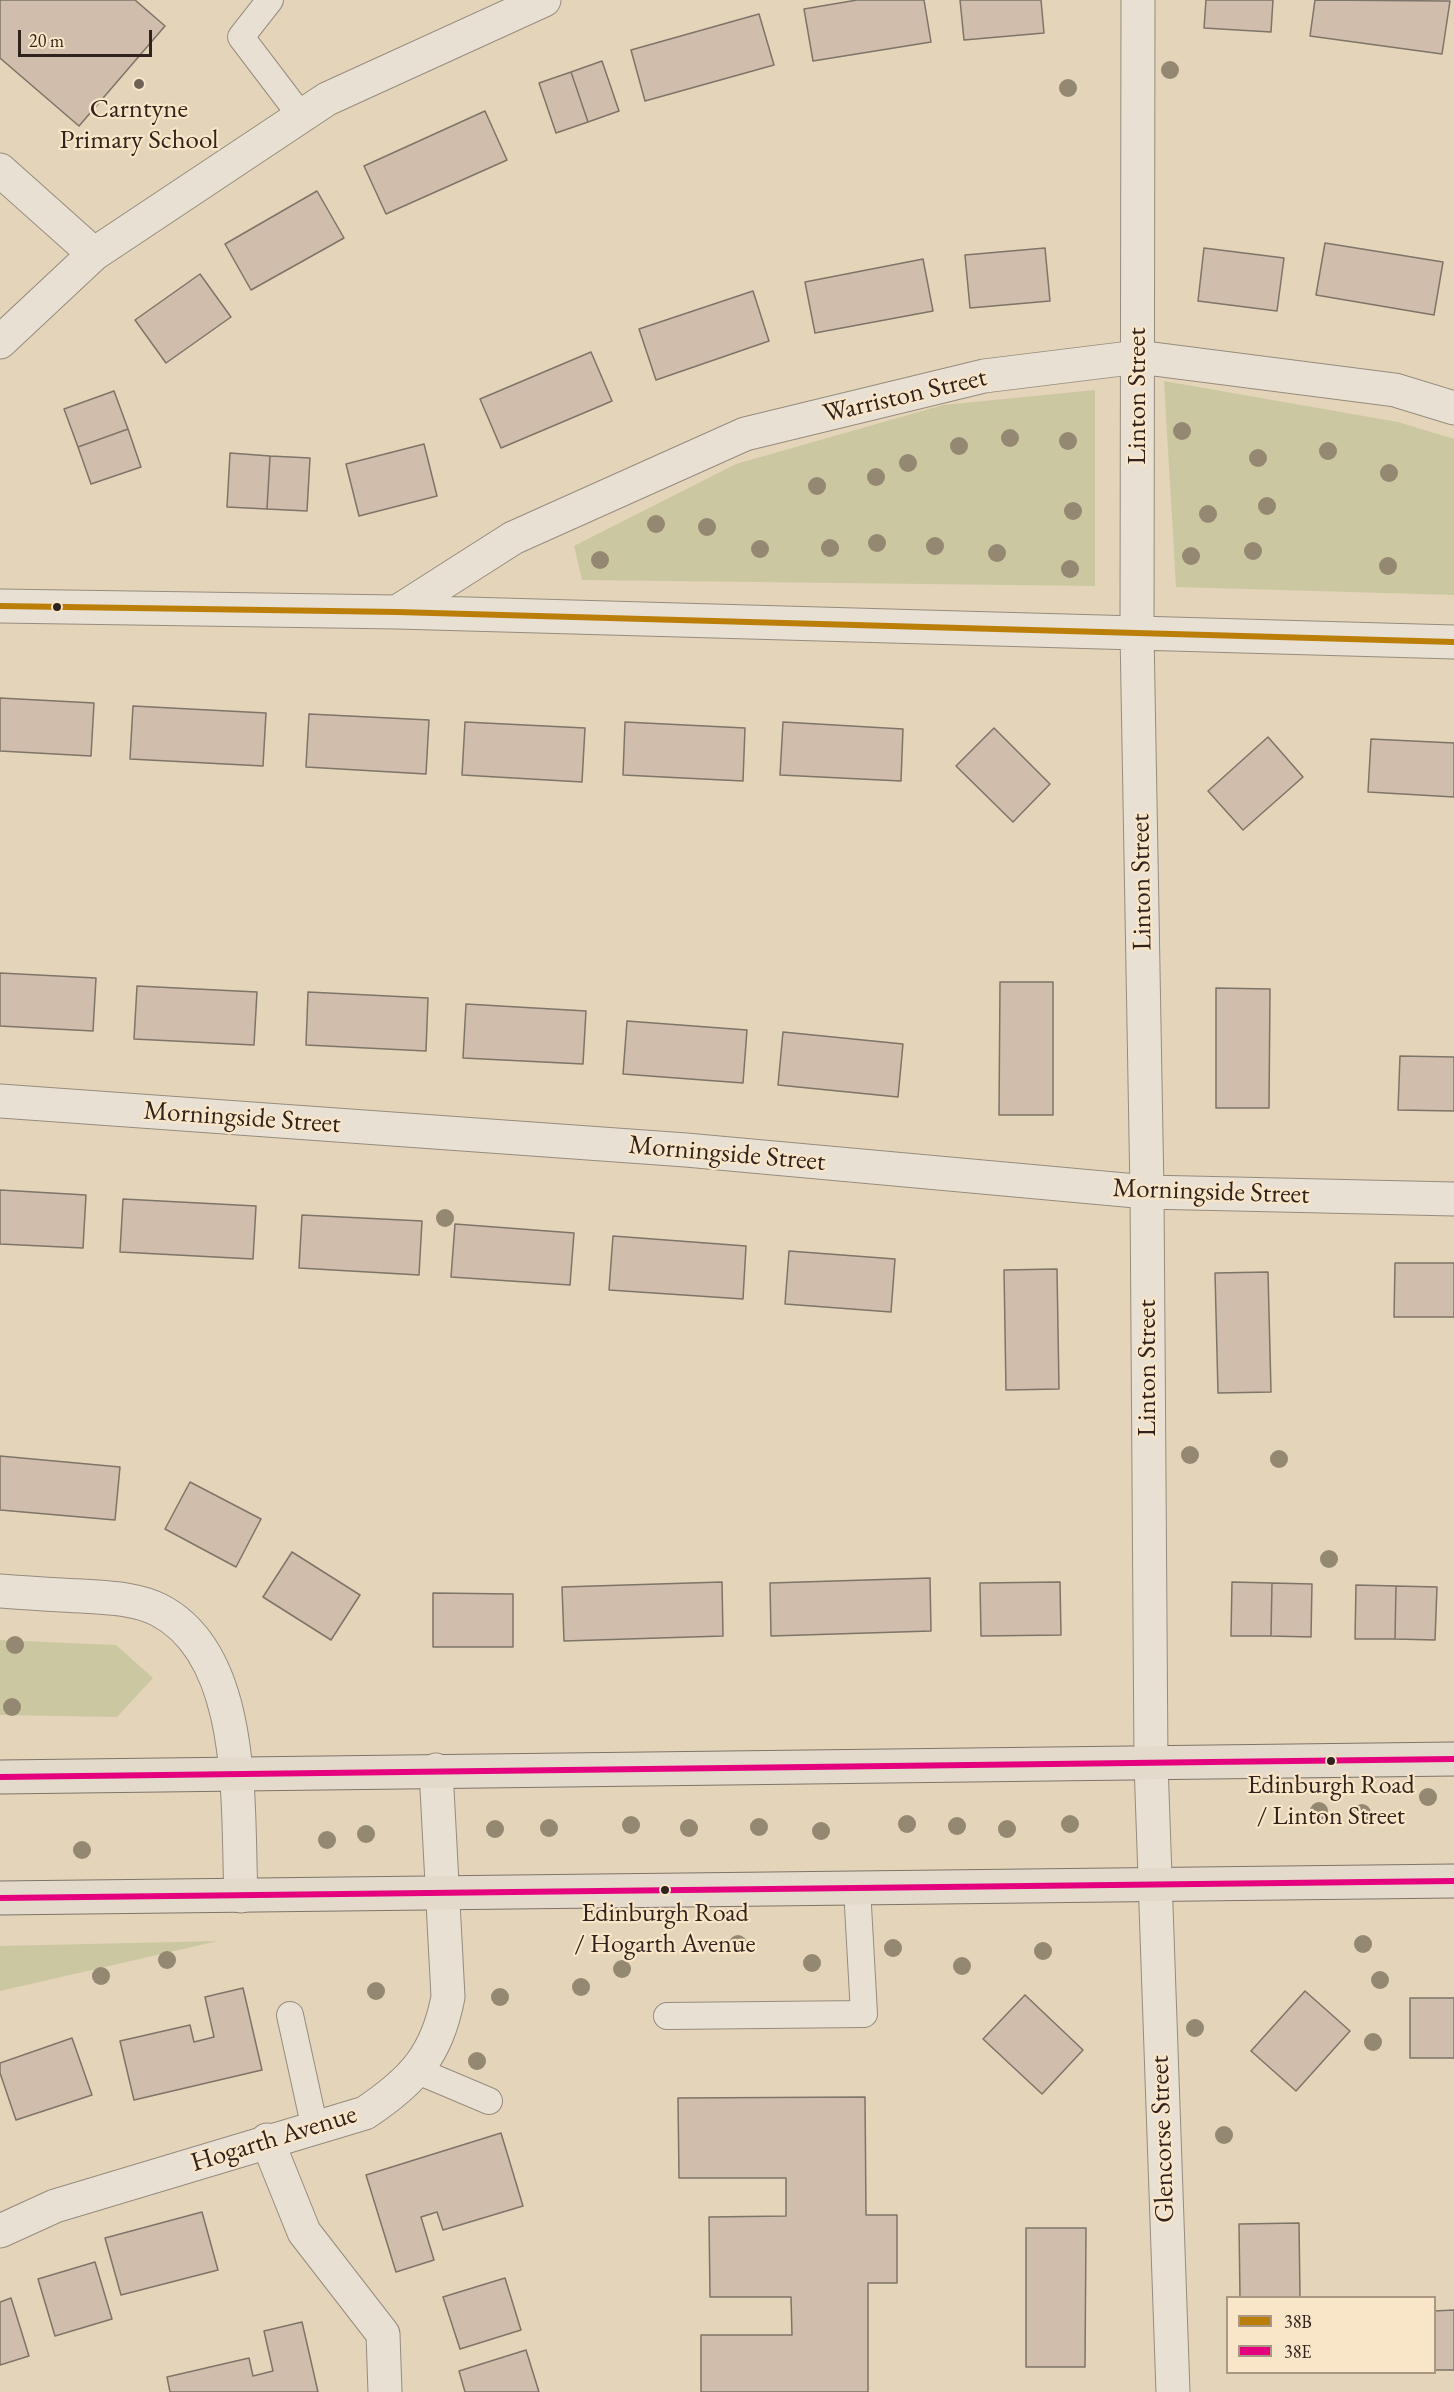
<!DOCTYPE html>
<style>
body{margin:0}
#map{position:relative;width:1454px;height:2392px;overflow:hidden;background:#e4d4ba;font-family:"EB Garamond",serif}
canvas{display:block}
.legend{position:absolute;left:1226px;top:2296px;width:210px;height:78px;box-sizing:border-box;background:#f9e5c7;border:2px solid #a99783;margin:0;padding:8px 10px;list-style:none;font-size:18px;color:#30231d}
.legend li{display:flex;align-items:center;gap:12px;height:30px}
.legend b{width:30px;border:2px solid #a99783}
.scale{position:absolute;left:18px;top:30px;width:134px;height:27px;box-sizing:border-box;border:3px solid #30231d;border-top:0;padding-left:8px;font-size:18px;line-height:21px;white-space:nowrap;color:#30231d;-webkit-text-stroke:4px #f9e5c7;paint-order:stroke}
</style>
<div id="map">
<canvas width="1454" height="2392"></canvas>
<ul class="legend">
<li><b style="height:8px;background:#bb7f09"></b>38B</li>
<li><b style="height:8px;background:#e5007d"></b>38E</li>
</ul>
<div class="scale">20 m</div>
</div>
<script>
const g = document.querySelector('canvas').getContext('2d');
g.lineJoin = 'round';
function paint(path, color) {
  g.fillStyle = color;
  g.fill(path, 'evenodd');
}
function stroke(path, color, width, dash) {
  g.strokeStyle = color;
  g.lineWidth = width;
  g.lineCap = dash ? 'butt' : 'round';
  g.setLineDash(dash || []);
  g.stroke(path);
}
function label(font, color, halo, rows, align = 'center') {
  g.font = font + ' "EB Garamond",serif';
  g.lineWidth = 4.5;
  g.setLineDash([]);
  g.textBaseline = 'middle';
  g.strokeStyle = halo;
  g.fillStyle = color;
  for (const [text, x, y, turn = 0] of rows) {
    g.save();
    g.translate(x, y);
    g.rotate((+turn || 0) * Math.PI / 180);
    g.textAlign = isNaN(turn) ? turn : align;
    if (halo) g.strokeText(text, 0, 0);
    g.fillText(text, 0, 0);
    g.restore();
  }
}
const green = new Path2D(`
 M1164,381l234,41 56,17v156l-278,-8z
 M1095,390v196l-513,-6 -8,-34 162,-82 207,-59z
 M0,1640l116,5 37,33 -36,39 -117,-2z
 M218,1941l-218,50v-45z`);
const building = new Path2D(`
 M0,0h135l30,26 -86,100 -79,-68z
 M857,0h67l7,42 -118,19 -9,-52z
 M960,0h81l3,33 -80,7z
 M1206,0h67l-2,32 -67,-4z
 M1315,0l135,1 -8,53 -132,-18z
 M759,14l15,51 -129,36 -14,-51z
 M602,61l17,50 -31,11 -17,-50z
 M571,72l17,50 -32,11 -17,-50z
 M485,111l22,49 -121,54 -22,-48z
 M317,191l27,47 -93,52 -26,-46z
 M1325,243l118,19 -9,53 -118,-20z
 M1045,248l5,53 -80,7 -5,-53z
 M1204,248l80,10 -7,53 -79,-10z
 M923,259l10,52 -118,22 -10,-51z
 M200,274l31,43 -65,46 -31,-43z
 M753,291l16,50 -113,39 -17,-51z
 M591,352l21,49 -111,47 -21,-49z
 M114,391l14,38 -50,18 -14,-38z
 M128,429l13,38 -50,17 -13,-37z
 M424,444l13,52 -78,20 -13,-52z
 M230,453l40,3 -3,53 -40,-2z
 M270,456l40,2 -3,53 -40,-2z
 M0,698l94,5 -3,53 -91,-5z
 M133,706l133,7 -3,53 -133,-7z
 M309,714l120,6 -3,54 -120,-7z
 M465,722l120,6 -3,54 -120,-7z
 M625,722l120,6 -2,53 -120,-6z
 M783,722l120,7 -2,52 -121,-6z
 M994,728l56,56 -37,38 -57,-56z
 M1268,737l35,40 -60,53 -35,-39z
 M1371,739l83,4v54l-86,-5z
 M0,973l96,5 -3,53 -93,-5z
 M1000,982h53v133h-54z
 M137,986l120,6 -3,53 -120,-6z
 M1216,988l54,1 -1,119h-53z
 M308,992l120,6 -2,53 -120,-6z
 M466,1004l120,7 -3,53 -120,-6z
 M627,1021l120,9 -4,53 -120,-9z
 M783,1032l120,12 -5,53 -120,-12z
 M1400,1056l54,1v54l-56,-1z
 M0,1190l86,5 -3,53 -83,-4z
 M123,1199l133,7 -3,53 -133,-7z
 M302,1215l120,6 -3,54 -120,-7z
 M455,1224l119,9 -4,52 -119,-8z
 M613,1236l133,10 -3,53 -134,-9z
 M789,1251l106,8 -4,53 -106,-8z
 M1395,1263h59v54h-60z
 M1057,1269l2,120 -53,1 -2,-120z
 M1268,1272l3,120 -53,1 -3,-120z
 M0,1456l120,11 -5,53 -115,-10z
 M190,1482l71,37 -25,48 -71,-38z
 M292,1552l68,43 -29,45 -68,-43z
 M930,1578l1,53 -160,5 -1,-53z
 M722,1582l1,54 -159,5 -2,-54z
 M1060,1582l1,53 -80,1 -1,-53z
 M1232,1582l40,1 -1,53h-40z
 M1272,1583l40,1 -1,53 -40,-1z
 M1356,1585l40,1 -1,53h-40z
 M1396,1586l41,1 -2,53 -40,-1z
 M433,1593l80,1v53h-80z
 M243,1988l19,82 -128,30 -14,-59 70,-16 4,17 20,-5 -9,-40z
 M1305,1991l45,40 -54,60 -45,-40z
 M1025,1995l58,55 -41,44 -59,-55z
 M1410,1998h44v60h-44z
 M72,2038l20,57 -76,25 -16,-47v-10z
 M865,2097l1,118h31v68h-29v109h-167v-57h91l-1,-38h-81l-1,-80 77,-1v-38h-107l-1,-80z
 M501,2133l22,73 -80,24 -6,-18 -16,5 13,43 -38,12 -30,-97z
 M202,2212l16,58 -97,25 -16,-57z
 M1299,2223l1,75h-60l-1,-74z
 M1026,2228h60l-1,139h-59z
 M95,2262l17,57 -57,17 -17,-57z
 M505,2278l16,52 -61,19 -17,-52z
 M11,2298l18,58 -29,9v-63z
 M1454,2310v60h-20v-59z
 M302,2322l16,70h-148l-3,-15 82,-19 4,18 20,-5 -9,-40z
 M526,2350l13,42h-74l-6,-21z`);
const service = new Path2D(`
 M270,0l-29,37 60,79
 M290,2015l25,114
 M667,2016l197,-2 -7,-126
 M418,2071l71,30`);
const minor = new Path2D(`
 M1138,0l-1,633 10,559 4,571 22,629
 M0,170l94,84
 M0,342l94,-88 233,-155 217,-99
 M0,606l397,6 1057,30
 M397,612l116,-74 232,-104 239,-58 154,-19 257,33 59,18
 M0,1101l686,49 461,42 307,7
 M0,1591c27,2 55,4 82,5 25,2 54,2 77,14 89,46 78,200 82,286
 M267,2140l37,92 79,102 2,58
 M0,2231l55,-25 310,-93c48,-32 72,-58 83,-116l-12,-227`);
const primary = new Path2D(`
 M0,1777l1454,-18
 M0,1898l1454,-17`);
const bus1 = new Path2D(`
 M0,606l397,6 1057,30`);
const bus2 = new Path2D(`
 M0,1777l1454,-18
 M0,1898l1454,-17`);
const trees = [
 [1170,70],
 [1068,88],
 [1182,431],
 [1010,438],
 [1068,441],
 [959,446],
 [1328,451],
 [1258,458],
 [908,463],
 [1389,473],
 [876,477],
 [817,486],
 [1267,506],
 [1073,511],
 [1208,514],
 [656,524],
 [707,527],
 [877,543],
 [935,546],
 [830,548],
 [760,549],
 [1253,551],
 [997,553],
 [1191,556],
 [600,560],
 [1388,566],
 [1070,569],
 [445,1218],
 [1190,1455],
 [1279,1459],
 [1329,1559],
 [15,1645],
 [12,1707],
 [1428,1797],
 [1319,1811],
 [1362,1813],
 [907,1824],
 [1070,1824],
 [631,1825],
 [957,1826],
 [759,1827],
 [549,1828],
 [689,1828],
 [495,1829],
 [1007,1829],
 [821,1831],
 [366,1834],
 [327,1840],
 [82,1850],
 [738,1944],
 [1363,1944],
 [893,1948],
 [1043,1951],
 [167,1960],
 [812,1963],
 [962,1966],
 [622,1969],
 [101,1976],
 [1380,1980],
 [581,1987],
 [376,1991],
 [500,1997],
 [1195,2028],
 [1373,2042],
 [477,2061],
 [1224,2135]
];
const markers = [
 [139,84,6,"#6f6154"],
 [57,607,5,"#30231d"],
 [1331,1761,5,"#30231d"],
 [665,1890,5,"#30231d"]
];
const busNames = [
 ["Edinburgh Road",1331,1786],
 ["/ Linton Street",1331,1817],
 ["Edinburgh Road",665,1914],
 ["/ Hogarth Avenue",665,1945]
];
const poiNames = [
 ["Carntyne",139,110],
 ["Primary School",139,141]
];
const streetNames = [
 ["Warriston Street",905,396,-13],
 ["Linton Street",1138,396,-90],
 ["Linton Street",1142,882,-91],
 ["Morningside Street",242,1118,4],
 ["Morningside Street",727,1154,5],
 ["Morningside Street",1211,1192,2],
 ["Linton Street",1148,1368,-90],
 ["Hogarth Avenue",274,2139,-17],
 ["Glencorse Street",1163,2139,-92]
];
paint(green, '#cbc8a1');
paint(building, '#d1bdac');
stroke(building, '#7e7467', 1.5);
stroke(service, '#968c7d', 28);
stroke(minor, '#968c7d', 35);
stroke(primary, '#7e7467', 35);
stroke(service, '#e8e0d3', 26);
stroke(minor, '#e8e0d3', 33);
stroke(primary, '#e4dacc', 33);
stroke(bus1, '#bb7f09', 6);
stroke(bus2, '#e5007d', 6);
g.fillStyle = '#948873';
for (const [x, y] of trees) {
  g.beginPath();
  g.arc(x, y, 9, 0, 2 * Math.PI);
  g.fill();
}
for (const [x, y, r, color] of markers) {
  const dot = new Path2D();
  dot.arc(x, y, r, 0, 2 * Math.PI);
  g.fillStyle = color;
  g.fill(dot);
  stroke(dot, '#f9e5c7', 2);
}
label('26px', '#30231d', '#f9e5c7', busNames);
label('27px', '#30231d', '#f9e5c7', poiNames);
label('27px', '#30231d', '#f9e5c7', streetNames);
</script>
